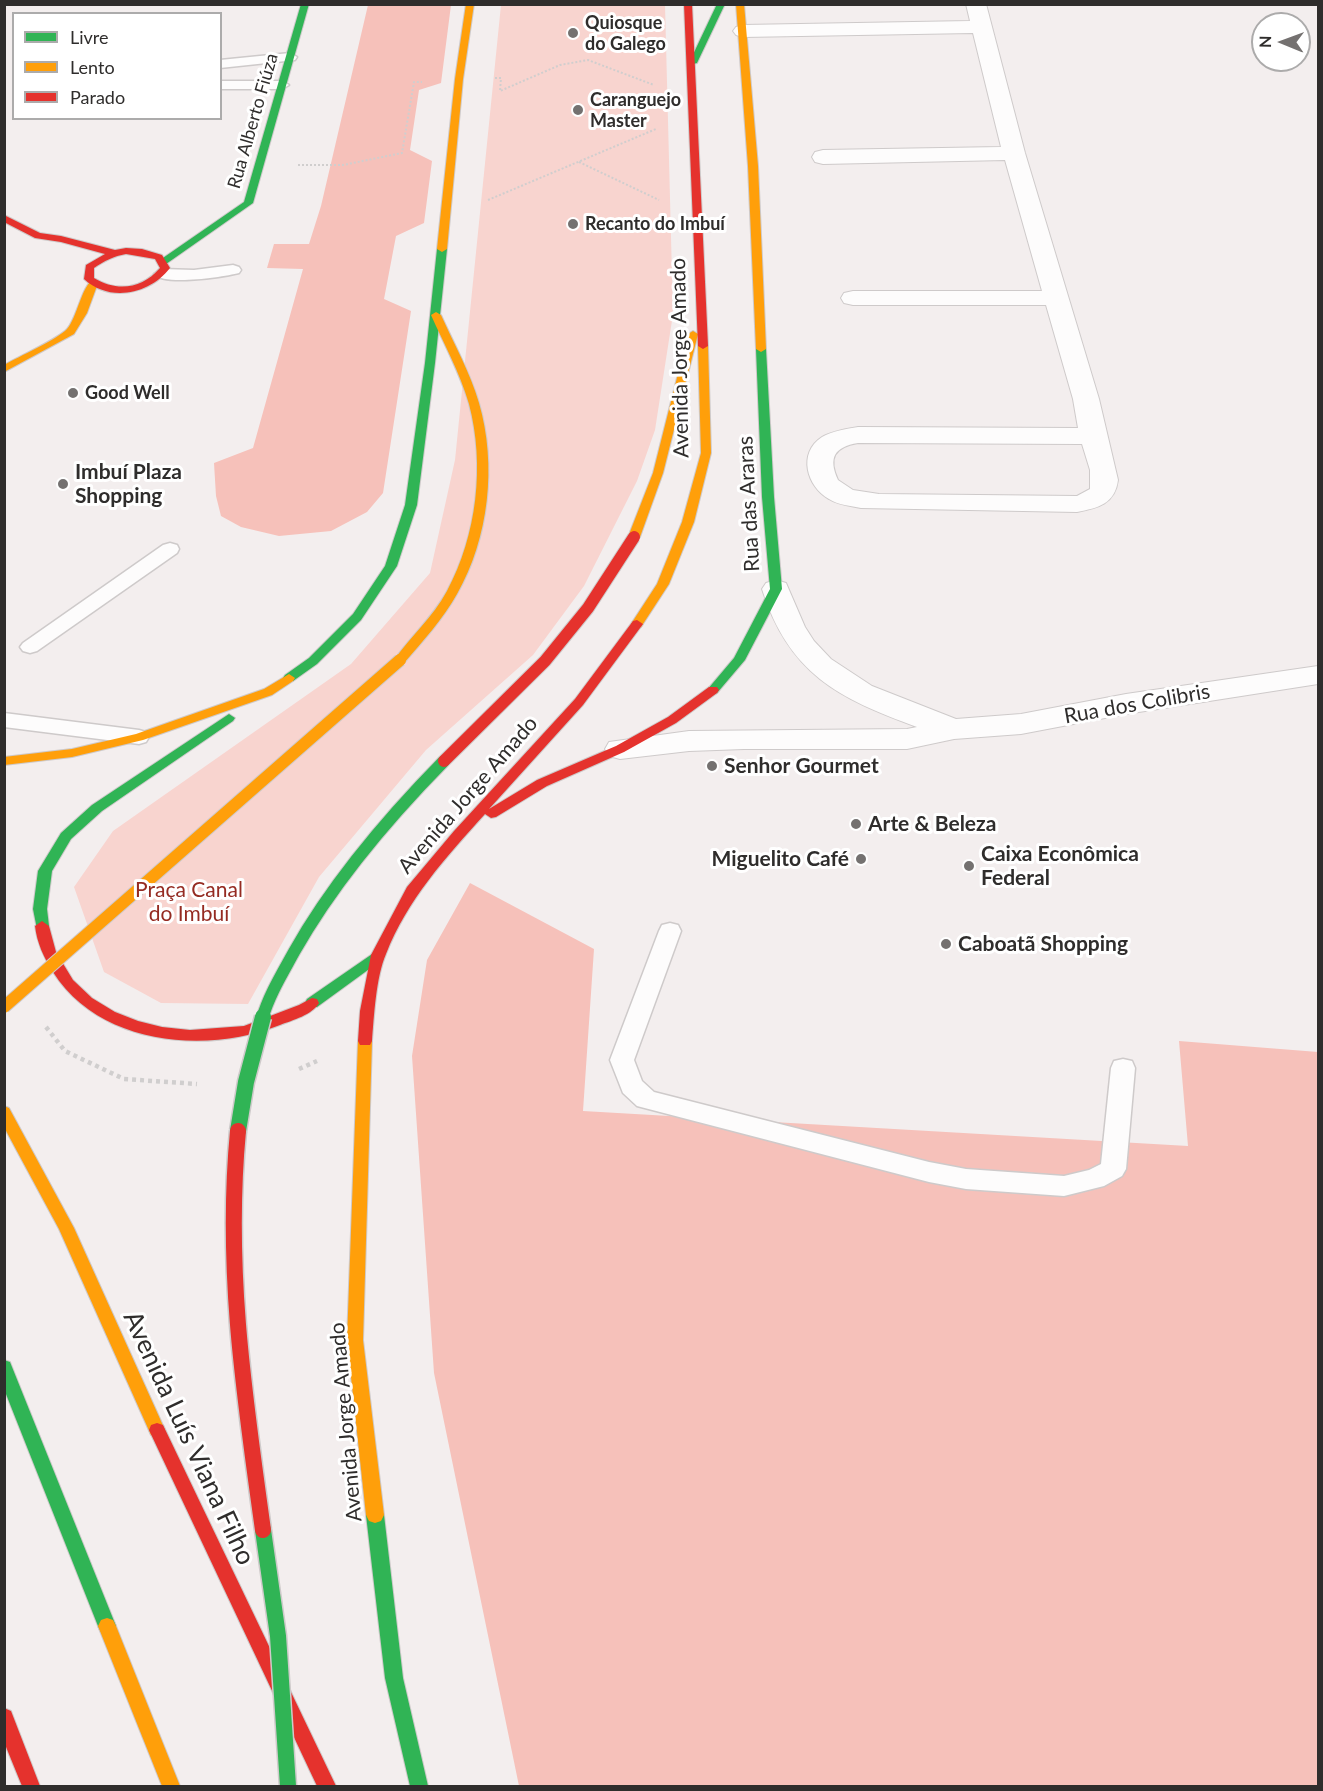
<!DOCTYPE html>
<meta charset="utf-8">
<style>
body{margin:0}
#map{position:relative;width:1323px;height:1791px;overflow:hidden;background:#f3eeee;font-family:Lato,sans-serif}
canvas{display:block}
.frame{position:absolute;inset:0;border:6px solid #2f2d2c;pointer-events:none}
.legend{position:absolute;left:12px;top:12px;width:210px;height:108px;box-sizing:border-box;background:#fff;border:2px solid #acabab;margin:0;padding:8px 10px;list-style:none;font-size:18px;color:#2f2d2c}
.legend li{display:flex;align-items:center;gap:12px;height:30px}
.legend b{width:30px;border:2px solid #acabab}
.north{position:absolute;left:1251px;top:12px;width:60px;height:60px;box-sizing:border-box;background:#fff;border:2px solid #acabab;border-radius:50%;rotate:271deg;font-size:16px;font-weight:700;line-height:24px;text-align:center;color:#2f2d2c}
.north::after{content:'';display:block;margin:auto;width:21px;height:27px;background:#747170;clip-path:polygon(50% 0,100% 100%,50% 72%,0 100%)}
</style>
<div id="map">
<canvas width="1323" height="1791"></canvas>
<div class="frame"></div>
<ul class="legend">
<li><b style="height:8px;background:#30b455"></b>Livre</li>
<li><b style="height:8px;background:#ff9f0a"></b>Lento</li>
<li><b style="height:8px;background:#e5322d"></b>Parado</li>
</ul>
<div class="north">N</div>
</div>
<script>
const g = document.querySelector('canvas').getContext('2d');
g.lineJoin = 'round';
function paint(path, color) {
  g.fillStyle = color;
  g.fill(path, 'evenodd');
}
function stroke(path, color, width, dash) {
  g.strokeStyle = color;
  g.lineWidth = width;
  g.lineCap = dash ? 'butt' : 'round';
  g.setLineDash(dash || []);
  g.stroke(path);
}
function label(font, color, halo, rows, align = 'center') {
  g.font = font + ' Lato,sans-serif';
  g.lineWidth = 6;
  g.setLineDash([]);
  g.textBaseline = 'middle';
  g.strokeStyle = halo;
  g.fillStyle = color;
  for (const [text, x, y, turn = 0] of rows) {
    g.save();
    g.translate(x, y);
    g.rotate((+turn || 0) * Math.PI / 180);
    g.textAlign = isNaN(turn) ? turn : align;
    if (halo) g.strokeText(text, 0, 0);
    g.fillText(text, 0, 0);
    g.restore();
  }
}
const green = new Path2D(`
 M501,5h164l8,309 -18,116 -18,51 -53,105 -51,69 -107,95 -107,127 -71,127 -87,-1 -57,-31 -30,-85 39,-56 238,-167 79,-91 25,-113z`);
const forest = new Path2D(`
 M368,5h83l-10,78 -22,7 -9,60 22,11 -8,62 -28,13 -12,63 27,12 -28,182 -16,19 -36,19 -52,5 -38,-9 -20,-11 -5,-20 -2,-33 39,-15 50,-179 -36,-1 7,-24h35l12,-38z
 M470,883l124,66 -11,162 605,35 -9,-105 139,11v734h-799l-85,-413 -22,-317 15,-96z`);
const pathFar1 = new Path2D(`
 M495,78h6l-1,13 60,-26 28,-5 66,25
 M579,162l80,38
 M298,165h45l59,-12 12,-71h8
 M488,200l168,-71`);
const path = new Path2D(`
 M46,1027l19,24 59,28 73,5
 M299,1069l18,-8`);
const lane = new Path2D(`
 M290,53l7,4 -2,3 -75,8v-8z
 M220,81h62l7,4 -7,4h-62z
 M233,265l6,2 2,3 -2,3c-16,4 -75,13 -85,1l8,-5 32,1z
 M170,543l7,2 2,4 -2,4 -140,98 -7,2 -7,-2 -3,-4 3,-4 140,-98z
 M4,713l135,17 7,2 3,5 -3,5 -7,2 -135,-17z
 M670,923l8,2 3,6 -47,129 8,21 12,11 275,70 37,7 98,7 25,-6 12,-6 10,-96 3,-7 9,-2 9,2 3,7 -9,101 -4,7 -18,10 -40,10 -98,-7 -37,-7 -292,-76 -14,-13 -13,-33 49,-129 3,-6z`);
const street = new Path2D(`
 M966,4h20l39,149 74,246 19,81c-3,24 -20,28 -41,32l-216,-4c-10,-2 -23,-3 -32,-9 -22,-12 -32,-46 -7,-62 10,-6 24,-8 36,-10l220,1 -5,-29 -27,-94h-193l-9,-2 -3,-5 3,-5 9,-2h189l-37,-131 -182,4 -8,-2 -3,-5 3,-5 8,-2 178,-3 -28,-114 -230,4 -7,-2 -3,-4 3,-4 7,-2 227,-4zM858,443l224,1 8,26v19l-13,7 -198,-2 -26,-4 -15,-10c-10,-22 -4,-33 20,-37z
 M776,580l10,3 19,44 9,14 17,18 41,27 84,33 65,-5 105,-20 192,-28v18l-192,30 -105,20 -67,5 -47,10h-163l-55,2 -69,8 -11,-3 -4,-7 4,-7 80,-11 218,-2 10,-2c-79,-29 -128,-53 -155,-138l4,-6z`);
const fast = new Path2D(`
 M301,4h8l-56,199 -87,61h-6v-4l84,-58z
 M717,4h8l-28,59 -7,2 -1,-2z
 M442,246l5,3 -12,114 -18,142 -20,61 -36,54 -44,44 -24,17h-8l-2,-3 2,-3 24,-17 44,-44 32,-48 20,-61 20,-142 12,-114z
 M761,346l5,3 8,148 8,92 -37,71 -28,33 -4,1 -6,-4 27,-32 36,-69 -8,-92 -6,-148z
 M229,714l6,4 -2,3 -131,90 -31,28 -19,32 -5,38 2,17 -2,3h-10l-4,-20 5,-38 23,-38 31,-28z
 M378,950l5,1 2,4 -2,4 -66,48h-10l-2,-4 2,-4z
 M4,1360l6,2 2,5 104,259 -3,6 -6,2 -6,-2 -3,-6 -94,-237z
 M375,1507l6,2 3,6 19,163 25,108h-18l-25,-108 -19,-163 3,-6z`);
const slow = new Path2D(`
 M466,4h8l-11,75 -16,170 -5,3 -5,-3 18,-170z
 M736,4h8l14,162 8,183 -5,3 -5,-3 -8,-183z
 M93,280l5,3 -11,30 -13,21 -70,38v-7c14,-8 54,-26 63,-36 10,-11 15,-44 26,-49z
 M436,312l5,3c13,29 29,57 38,88 18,62 10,135 -22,191 -14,25 -34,47 -53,69l-4,1 -6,-4c17,-24 39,-43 53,-69 30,-56 38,-126 22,-187 -9,-31 -25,-60 -38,-89z
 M693,331l5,3 -35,139 -23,64 -2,2h-8l-2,-2 25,-64 35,-139z
 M703,343l5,3 3,107 -17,69 -25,62 -28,43 -4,1 -6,-4 26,-40 25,-62 19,-69 -3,-107z
 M289,674l6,4 -2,3 -21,14 -129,45 -71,17 -68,8v-8l68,-8 64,-15 128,-45z
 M365,1036l5,1 2,4 -9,299 21,175 -3,6 -6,2 -6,-2 -3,-6 -19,-175 11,-299 2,-4z
 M4,1106l5,2 65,120 91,202 -2,5 -6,2 -6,-2 -92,-206 -55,-102z
 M107,1618l6,2 3,6 64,160h-18l-64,-160 3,-6z`);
const jam = new Path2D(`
 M684,4h8l16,342 -5,3 -5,-3z
 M4,215l36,18 21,3 54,14 11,-2 16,1 20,6 8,13c-20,26 -60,35 -86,11l2,-14 19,-11 -44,-12 -26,-4 -31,-16zM126,254l29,5 5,9c-18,21 -43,24 -66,10v-10c10,-7 20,-12 32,-14z
 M637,620l6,4 -60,81 -94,104 48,-29 79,-34 52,-29 41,-30h8l2,3 -2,3 -41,30 -52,29 -77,34 -51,31 -5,1 -6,-4c-39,43 -78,86 -99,140 -10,23 -12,62 -14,87l-2,4h-10l-2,-4 2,-30 11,-56 36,-68 47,-56 121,-132 58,-78z
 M42,921l7,5 7,26 17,28 19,18 23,14 23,9 24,6 28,3 54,-4 55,-21 13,-7 5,1 2,4c-7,12 -26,17 -39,22 -74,30 -181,20 -227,-53 -9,-14 -16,-29 -18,-46z
 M157,1423l6,2 173,361h-19l-168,-356 2,-5z
 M4,1708l7,3 29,75h-18l-18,-44z`);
const fastBridgeFar1 = new Path2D(`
 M262,1019c7,-24 20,-45 32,-67 40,-71 93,-133 150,-191`);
const fastBridge = new Path2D(`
 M238,1131l8,-49 17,-65
 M263,1530l15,106 10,150`);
const slowBridge = new Path2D(`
 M4,1007l396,-347`);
const jamBridgeFar1 = new Path2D(`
 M444,761l101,-100 43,-53 46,-71`);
const jamBridge = new Path2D(`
 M238,1131c-13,137 6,263 25,399`);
const markers = [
 [573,33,6,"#747170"],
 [578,110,6,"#747170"],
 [573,224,6,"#747170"],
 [73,393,6,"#747170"],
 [63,484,6,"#747170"],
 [712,766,6,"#747170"],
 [856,824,6,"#747170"],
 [861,859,6,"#747170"],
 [969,866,6,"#747170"],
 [946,944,6,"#747170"]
];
const farPoinames = [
 ["Quiosque",585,23],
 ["do Galego",585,44],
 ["Caranguejo",590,100],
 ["Master",590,121],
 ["Recanto do Imbuí",585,224],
 ["Good Well",85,393]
];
const farStreetnames = [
 ["Rua Alberto Fiúza",253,121,-74]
];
const streetNames = [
 ["Avenida Jorge Amado",680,358,-91],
 ["Rua das Araras",749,504,-93],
 ["Rua dos Colibris",1137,704,-10],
 ["Avenida Jorge Amado",468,795,-49],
 ["Avenida Jorge Amado",346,1422,-95]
];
const poiNames = [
 ["Imbuí Plaza",75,472],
 ["Shopping",75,496],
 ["Senhor Gourmet",724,766],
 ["Arte & Beleza",868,824],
 ["Caixa Econômica",981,854],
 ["Federal",981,878],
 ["Miguelito Café",849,859,"right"],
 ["Caboatã Shopping",958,944]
];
const parkNames = [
 ["Praça Canal",189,890],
 ["do Imbuí",189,914]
];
const nearStreetnames = [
 ["Avenida Luís Viana Filho",189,1438,65]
];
paint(green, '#f8d4cf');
paint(forest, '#f6c1ba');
stroke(lane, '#cecaca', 3);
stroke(street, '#cecaca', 2);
stroke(fast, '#cecaca', 2);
stroke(slow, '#cecaca', 2);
stroke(jam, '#cecaca', 2);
stroke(pathFar1, '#d0cece', 2, [2, 2]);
stroke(path, '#d0cece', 4.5, [4, 4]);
paint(lane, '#fdfcfc');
paint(street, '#fdfcfc');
paint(fast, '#30b455');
paint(slow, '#ff9f0a');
paint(jam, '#e5322d');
stroke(fastBridgeFar1, '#cecaca', 14, []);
stroke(fastBridge, '#cecaca', 19, []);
stroke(slowBridge, '#cecaca', 14, []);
stroke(jamBridgeFar1, '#cecaca', 14, []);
stroke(jamBridge, '#cecaca', 19, []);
stroke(fastBridgeFar1, '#30b455', 12);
stroke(fastBridge, '#30b455', 16);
stroke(slowBridge, '#ff9f0a', 12);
stroke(jamBridgeFar1, '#e5322d', 12);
stroke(jamBridge, '#e5322d', 16);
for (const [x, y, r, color] of markers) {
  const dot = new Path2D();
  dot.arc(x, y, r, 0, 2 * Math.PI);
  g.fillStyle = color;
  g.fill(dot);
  stroke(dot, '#fff', 2);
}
label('bold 18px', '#2f2d2c', '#fff', farPoinames, 'left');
label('18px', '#2f2d2c', '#fff', farStreetnames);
label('21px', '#2f2d2c', '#fff', streetNames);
label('bold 21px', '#2f2d2c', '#fff', poiNames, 'left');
label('21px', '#952b22', '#fff', parkNames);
label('26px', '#2f2d2c', '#fff', nearStreetnames);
</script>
